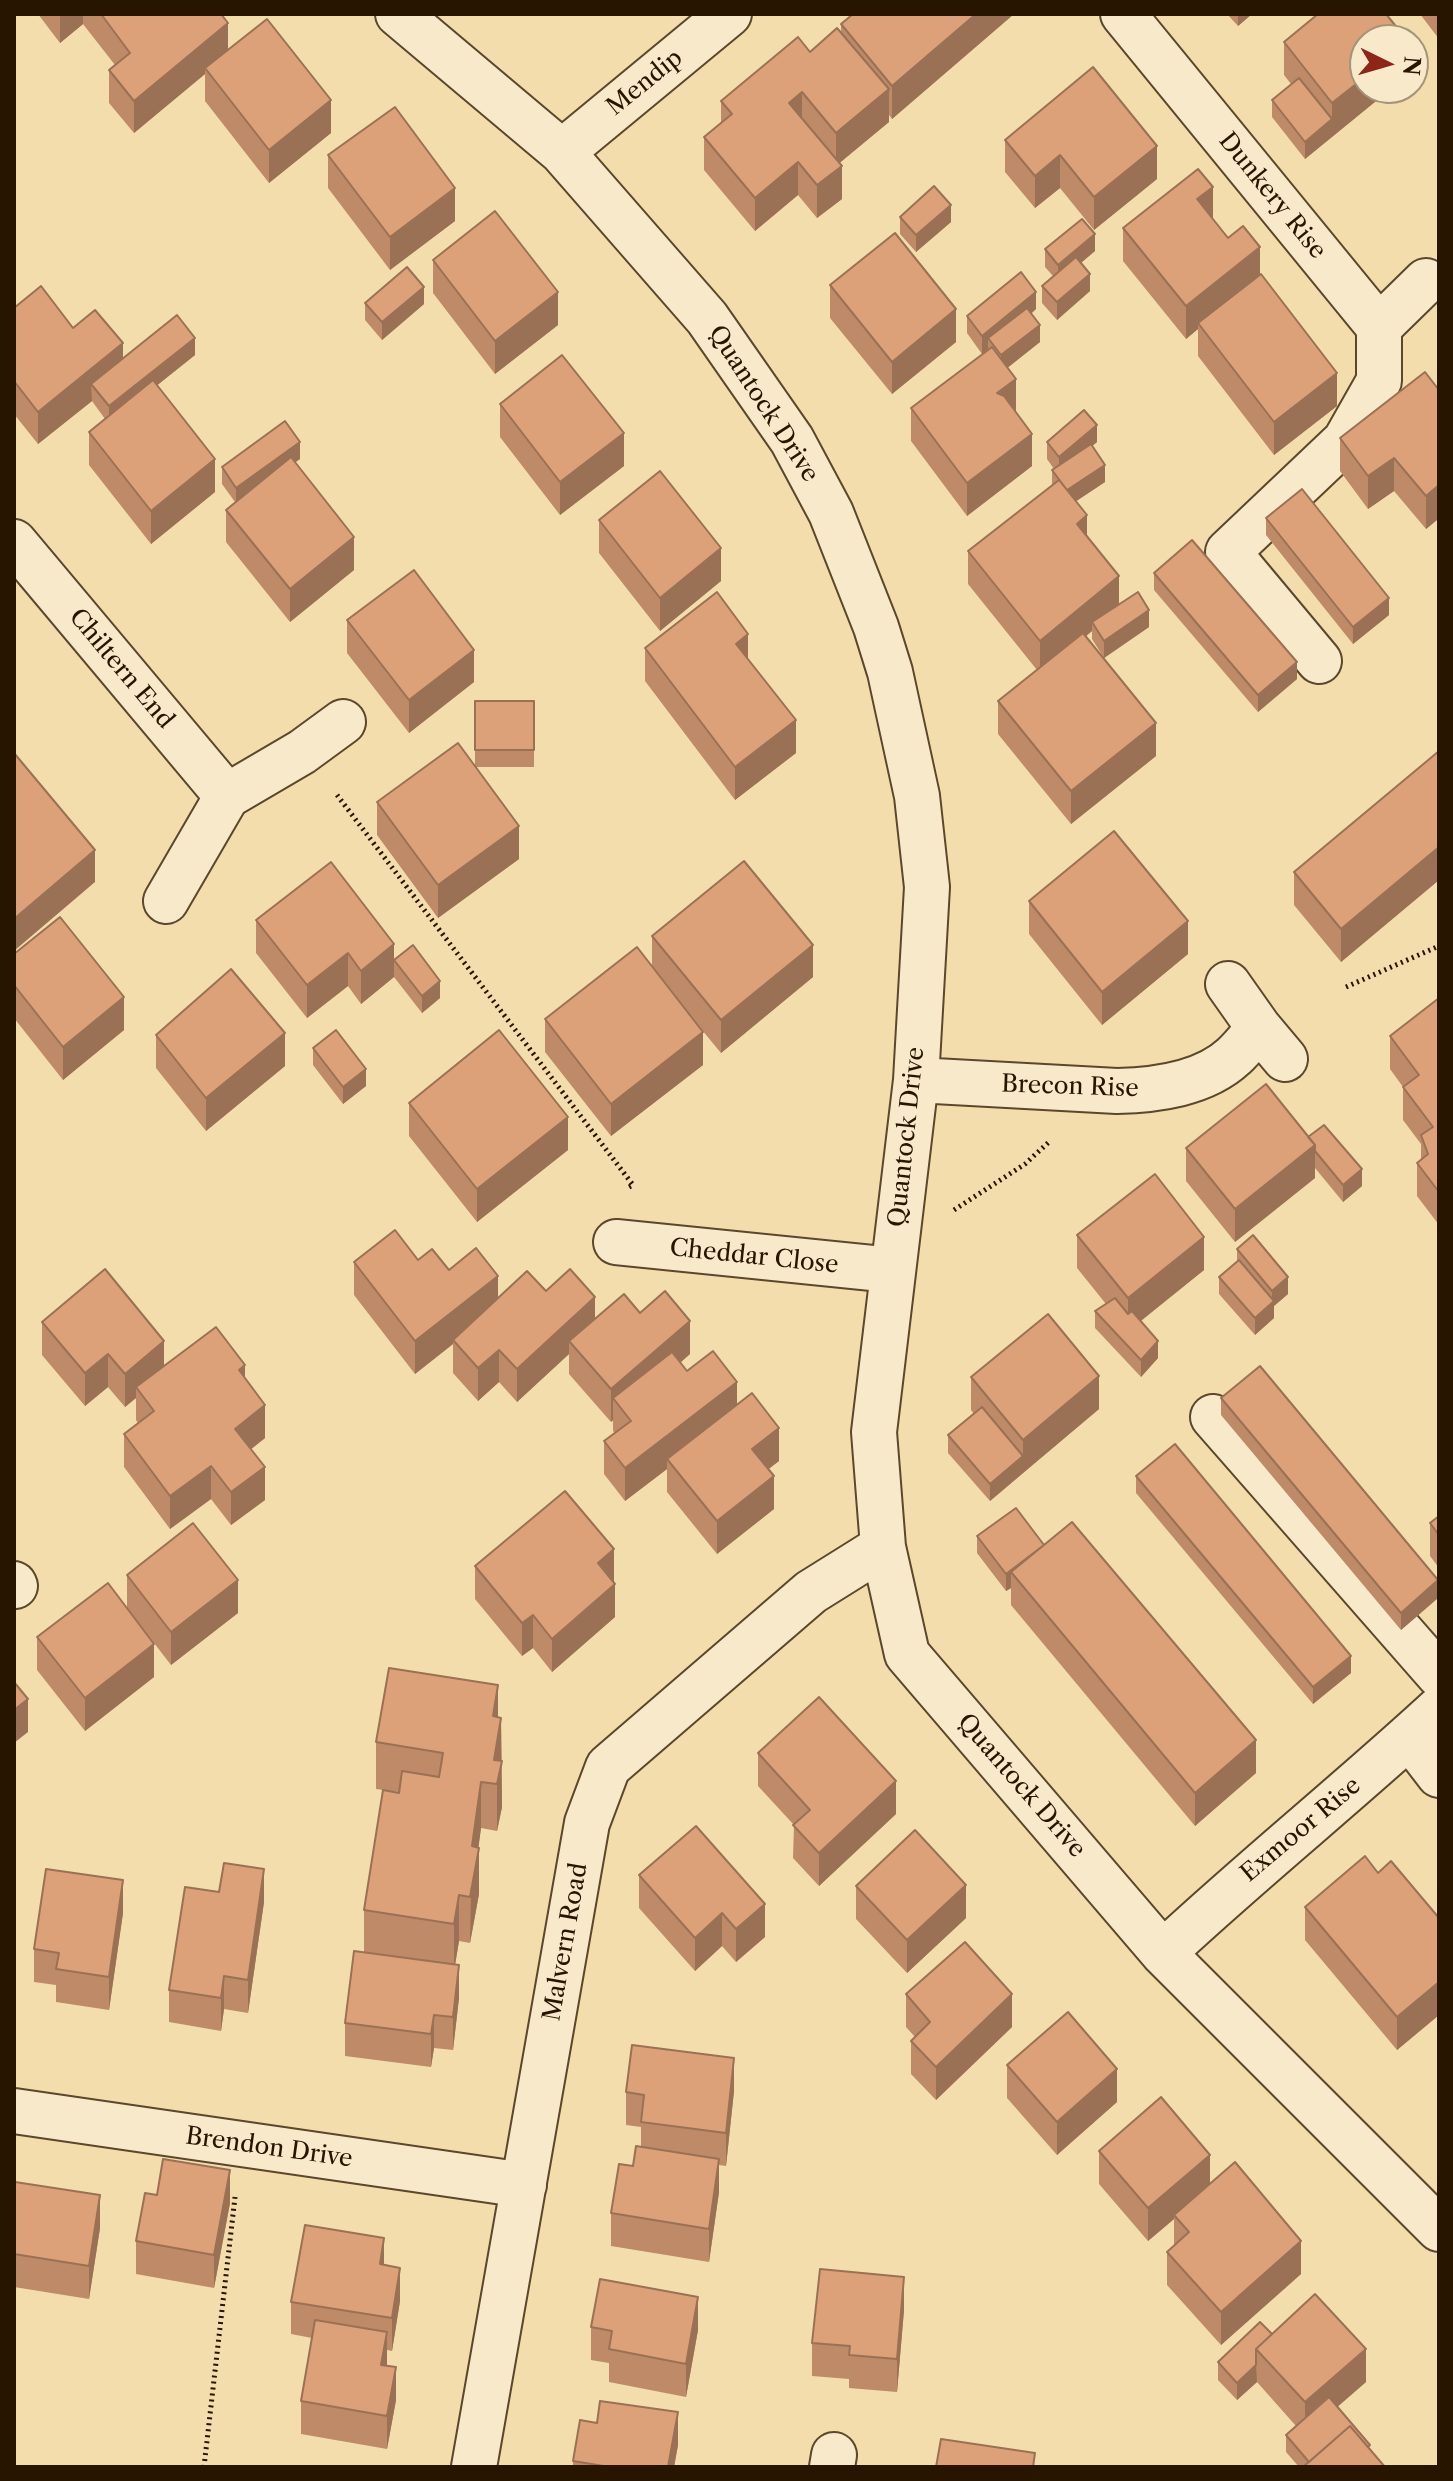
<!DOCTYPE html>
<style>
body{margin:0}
#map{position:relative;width:1453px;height:2481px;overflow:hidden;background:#f4ddad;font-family:"Libre Caslon Text",serif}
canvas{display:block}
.frame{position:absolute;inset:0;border:16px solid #281500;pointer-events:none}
.north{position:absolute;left:1349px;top:24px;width:80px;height:80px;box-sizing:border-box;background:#f8e9ca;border:2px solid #a59479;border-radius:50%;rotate:95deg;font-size:22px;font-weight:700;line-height:32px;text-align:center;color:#281500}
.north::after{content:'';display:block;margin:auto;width:28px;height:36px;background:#8f2418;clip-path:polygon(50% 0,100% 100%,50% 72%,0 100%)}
</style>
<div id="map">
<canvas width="1453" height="2481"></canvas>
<div class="frame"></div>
<div class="north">N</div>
</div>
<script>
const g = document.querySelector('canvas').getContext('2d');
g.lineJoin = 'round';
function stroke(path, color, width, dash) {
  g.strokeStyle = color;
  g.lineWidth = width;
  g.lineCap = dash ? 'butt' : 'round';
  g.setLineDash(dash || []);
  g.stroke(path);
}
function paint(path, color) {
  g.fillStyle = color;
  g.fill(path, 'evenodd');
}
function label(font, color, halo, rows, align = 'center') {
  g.font = font + ' "Libre Caslon Text",serif';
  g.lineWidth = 7;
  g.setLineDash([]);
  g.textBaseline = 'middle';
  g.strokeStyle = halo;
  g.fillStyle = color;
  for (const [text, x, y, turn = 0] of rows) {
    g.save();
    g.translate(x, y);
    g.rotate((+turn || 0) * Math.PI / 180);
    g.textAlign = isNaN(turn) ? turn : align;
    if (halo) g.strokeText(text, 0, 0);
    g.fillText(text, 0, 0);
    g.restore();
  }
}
const path = new Path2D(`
 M337,795l296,390 -4,2
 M1346,987l93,-41
 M954,1210l71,-46 25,-23
 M204,2467l31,-270`);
const minor = new Path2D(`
 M398,14l164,138 145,166 85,122 39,73 45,114 14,45 27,124 10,91 -11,193 -42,352 9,115 24,107 256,299 276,276
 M1123,14l256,313 47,-46
 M562,152l167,-138
 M14,542l213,254
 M1319,661l-91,-109 117,-111 34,-60v-54
 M166,901l61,-105 75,-44 41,-30
 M1228,984l31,44
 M916,1080l201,11c40,-1 87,-7 117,-35 9,-8 17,-19 25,-28l26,31
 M616,1242l276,28
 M1213,1417l226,258
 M14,1584l1,2
 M1409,1736l30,39
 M1163,1953c90,-84 186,-161 276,-244
 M14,2111l510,74
 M474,2467l113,-644 21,-56 203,-175 72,-45
 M832,2467l2,-12`);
const wall = new Path2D(`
 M38,14h183l7,36 103,83 -62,50 -64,-82v-27l-71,59 -25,-30v-33l6,-5 -32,-41 -23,19z
 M1014,14l-122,105 -3,-4v7l-50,41 3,36 -25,19 -19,-23 -43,36 -51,-61v-33l17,-15v-21l89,-49 31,-20v-8z
 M1227,14h25l-14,12z
 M1420,14h19v25z
 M1284,42l81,46h27l-87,71 -33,-42v-17l19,-16 -7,-9z
 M1005,140l152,39 -63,51 -34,-42 -25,20 -30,-36z
 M328,155l127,66 -65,49 -62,-82z
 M900,217l51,5 -35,30 -16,-18z
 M1213,219l47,56 77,131 -63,49 -76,-99v-27l-12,10 -63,-78v-33z
 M1045,249l50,2 -14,12 9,28 -33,29 -15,-17v-17l11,-10 -8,-9z
 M433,260l125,65 -63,49 -62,-81z
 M830,285l126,57 -64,52 -62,-76z
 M365,303l59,1 -42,36 -17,-20z
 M14,308l59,20 50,30 72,-3 -38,30 58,107 -64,52 -62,-79v-33l16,-13 -13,-18 -54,43 -24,-30z
 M1036,309l-5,5 9,28 -33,26 9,44 16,54 -65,50 -56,-75v-33l77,-58v-1l-6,5 -15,-21v-17z
 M1439,390v162l-2,-2v-30l-11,9 -32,-38 -26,18 -28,-38v-33z
 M500,404l124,62 -64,49 -60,-78z
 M1047,442h50l-5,4 13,36 -29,19 11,35 32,68 30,23 -45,31 -12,-19v-8l-7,6 71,119 -85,68 -73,-90v-33l39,-31 -69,-86v-33l84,-66v-15l2,-1 -7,-10z
 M300,459l-5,3 59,108 -64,52 -64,-80v-32l9,-8 -13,-18v-17z
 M1266,518l123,97 -36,29 -87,-109z
 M599,520l122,61 -61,50 -61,-78z
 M1154,573l143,106 -39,33 -104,-122z
 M347,620l127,62 -65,51 -62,-80z
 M645,648l151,105 -61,47 -90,-119z
 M475,701h59v66h-58l43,92 -81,59 -61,-83v-33l98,-36z
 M1439,751v129l-98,82 -47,-57v-33z
 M1029,901l159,53 -86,71 -73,-91z
 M256,920l138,40 46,38 -18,15 -28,-36 -33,27 -13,-18 -41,32 -51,-65z
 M652,936l161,41 -92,76 -24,-29 6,41 -92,71 -66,-84v-33l107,-52z
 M14,954l110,76 -61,50 -49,-62z
 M1439,998v227l-22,-29v-33l4,-3v-16l-18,-24v-33l-13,-18v-33z
 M156,1035l129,31 -79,65 -50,-63z
 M313,1048l53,38 -23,18 -30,-39z
 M409,1103l159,47 -91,72 -68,-86z
 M1308,1137l54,49 -19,16 -28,-34v10l-80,64 -49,-61v-33z
 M1077,1235l127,35 -63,51 17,37 -17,19 -46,-49v-17l11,-7 -29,-36z
 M1237,1249l51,45 -14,12v12l-19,17 -36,-41v-17l18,-16z
 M418,1260l31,10 49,28 48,-7 49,28 45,-6 50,41 -10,9 7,8 50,33 42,57 -11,8 6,40 -57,45 -50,-62v-23l-42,32 -21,-27v-33l11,-8 -2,-2v-11l-2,2 -42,-48v-20l-52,48 -18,-20 -21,19 -25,-28v-29l-38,30 -61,-79v-33z
 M42,1322l122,44 81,13 20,59 -14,11 14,51 -34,25 -20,-26 -41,30 -46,-62v-33l14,-11 -2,-3v-22l-11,9 -17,-20 -23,19 -43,-51z
 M971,1377l128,32 -109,92 -42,-48v-18l26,-21 -3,-4z
 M1221,1398l217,200 -37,32 -180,-215z
 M1136,1476l215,197 -38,31 -177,-211z
 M1439,1516v52l-9,-12v-33z
 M977,1536l67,9 212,228 -61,53 -184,-221v-17l-5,3 -29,-38z
 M475,1566l139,16 1,35 -63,55 -19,-24 -11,8 -47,-57z
 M127,1575l111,38 -67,52 -44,-57z
 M37,1637l117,40 -69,54 -48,-61z
 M498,1717l3,1 1,89 -5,24 -16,-3 -3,20 1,46 -9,49 -11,-2 -4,24 4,33 -6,52 -19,-2 -3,19 -86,-11v-33l19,-71v-42l35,-118 -23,-3v-47z
 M758,1753l138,61 -77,72 -26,-28 1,-33 -36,-39z
 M696,1826l69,111 -29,25 -14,-16 -27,25 -56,-63v-33z
 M1378,1873l61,45v97l-42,35 -92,-110v-33z
 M856,1886l110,32 -59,55 -51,-54z
 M219,1892l45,10 -16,111 -24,-4 -3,22 -52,-9v-32z
 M123,1913l-14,97 -53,-8v-17l-22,-3v-33z
 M906,1994l106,33 -76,73 -25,-26v-33l4,-4 -9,-10z
 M1007,2065l110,37 -60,53 -50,-57z
 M734,2091l-8,75 -7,-1v27l-10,70 -98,-16v-33l30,-66v-20l-15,-2v-33z
 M1099,2151l111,33 91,90 -80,71 -54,-60v-33l7,-6v-27l-26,22 -49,-57z
 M14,2190l86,38 -11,71 -75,-12z
 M230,2203l-16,85 -78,-14v-33z
 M384,2265l16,36 -8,50 -5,-1v16l9,34 -9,49 -86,-15v-33l11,-63 -21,-4v-32z
 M904,2310l-7,82 -48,-4v-9l-37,-3v-33z
 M591,2327l107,3 -12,67 -77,-15v-19l-18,-3z
 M1272,2334l94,48 -29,25 33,43 15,17h-86l-13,-15v-17l10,-9 -39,-44 -20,18 -19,-20v-18z
 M597,2423l81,22 -4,22h-101v-6z`);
const shadedWall = new Path2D(`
 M60,14h23v10l-23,19z
 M976,14h38l-122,105v-33z
 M1238,14h14l-14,12z
 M228,23v33l-23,12v6l-71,59v-32z
 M1365,77v11h27l-87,71v-17l27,-23v-16z
 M889,89v33l-53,44v-33z
 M802,92v33l-13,-22z
 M331,100v33l-62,50v-33z
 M1157,146v33l-63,51v-33z
 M1060,155v33l-25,20v-32z
 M798,162v33l-43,36v-33z
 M842,166v33l-25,19v-33z
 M1213,187v33l-16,-21z
 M455,188v33l-65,49v-33z
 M951,205v17l-35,30v-17z
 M1095,234v17l-37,31v-17z
 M1260,247v32l-62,44v6l-12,10v-33z
 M1090,274v17l-33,29v-18z
 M424,287v17l-42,36v-18z
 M558,292v33l-63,49v-33z
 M1036,292v17l-43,36 -5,-7v11l-6,5v-18z
 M956,309v33l-64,52v-32z
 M1040,325v17l-39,31v-18z
 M195,338v17l-86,69v-18z
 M123,343v33l-32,8 1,17 -54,43v-32z
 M1337,373v33l-63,49v-33z
 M1016,379v33l-19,-19z
 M1097,425v17l-38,32v-17z
 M624,433v33l-64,49v-33z
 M1032,434v32l-65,50v-33z
 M300,442v17l-64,46v-17z
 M1394,458v33l-26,18v-33z
 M215,459v33l-64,52v-33z
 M1105,465v17l-39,26v-17z
 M1439,485v33l-2,-1v3l-11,9v-33z
 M1087,515v33l-10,-24z
 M354,537v33l-64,52v-33z
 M721,548v33l-61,50v-33z
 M1119,576v32l-27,14v9l-52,43v-33z
 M1389,598v17l-36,29v-17z
 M1149,610v17l-45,31v-17z
 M748,634v33l-12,-23z
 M474,650v32l-65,51v-33z
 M1297,662v17l-39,33v-17z
 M796,720v33l-61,47v-33z
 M1156,723v33l-85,68v-33z
 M519,826v33l-81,59v-33z
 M1439,847v33l-98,82v-33z
 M95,850v32l-81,69v-32z
 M1188,921v33l-86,71v-33z
 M394,944v33l-33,27v-33z
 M813,945v32l-92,76v-33z
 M348,953v33l-41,32v-33z
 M440,981v17l-18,15v-17z
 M124,997v33l-61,50v-33z
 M703,1032v33l-92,71v-32z
 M285,1033v33l-79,65v-33z
 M366,1069v17l-23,18v-17z
 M568,1117v33l-91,72v-33z
 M1315,1145v33l-80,64v-33z
 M1362,1169v17l-19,16v-17z
 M1204,1237v33l-76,61v-33z
 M498,1276v33l-45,31v4l-38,30v-33z
 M1288,1277v17l-14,12v12l-19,17v-17l17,-15v-12z
 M595,1297v33l-26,11v13l-52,48v-33z
 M690,1321v33l-67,58 -10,-14v22l-2,2v-33z
 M164,1341v33l-28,13v11l-11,9v-33z
 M1158,1341v17l-17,19v-17z
 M499,1350v32l-21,19v-33z
 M108,1354v33l-23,19v-33z
 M245,1365v32l-6,-27z
 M1099,1376v33l-76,64v-33z
 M737,1382v33l-70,44v10l-42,32v-33z
 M265,1405v33l-30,24v-33z
 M779,1428v33l-27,21v-33z
 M1023,1456v17l-33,28v-17z
 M211,1466v33l-41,30v-33z
 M265,1467v33l-34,25v-33z
 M774,1476v33l-57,45v-33z
 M1044,1546l-33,26v16l-5,3v-17z
 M614,1549v33l-16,-19z
 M238,1580v33l-67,52v-33z
 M1438,1580v18l-37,32v-17z
 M615,1584v33l-63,55v-33z
 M533,1615v33l-11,8v-33z
 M154,1644v33l-69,54v-33z
 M1351,1656v17l-38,31v-17z
 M498,1685v47l-5,-16z
 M28,1699v33l-14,11v-33z
 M501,1718l1,89 -5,24v-47l-3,-24z
 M1256,1740v33l-61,53v-33z
 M896,1781v33l-77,72v-33z
 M481,1782v46l-4,31 2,-11v46l-9,49 2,-97z
 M264,1869v33l-16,111v-33z
 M123,1880v33l-14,97v-33z
 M966,1885v33l-59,55v-33z
 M459,1895v46l-5,30v-47z
 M765,1904v33l-29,25v-33z
 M722,1913v33l-27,25v-33z
 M459,1965v33l-6,52v-33z
 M224,1976v33l-3,22v-33z
 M1439,1982v33l-42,35v-33z
 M1012,1994v33l-76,73v-33z
 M434,2015v33l-3,19v-33z
 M734,2058v33l-8,75v-33z
 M1117,2069v33l-60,53v-33z
 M1210,2155v32l-36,28v4l-26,22v-33z
 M719,2159v33l-10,70v-33z
 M230,2170v33l-16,85v-33z
 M100,2195v33l-11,71v-33z
 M384,2238v33l-4,-7z
 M1301,2241v33l-80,71v-33z
 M400,2268v33l-8,50v-33z
 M904,2277v33l-7,82v-33z
 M698,2297v33l-12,67v-33z
 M387,2332v33h-6z
 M1366,2349v33l-61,53v-33z
 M1256,2365l1,17 -20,18v-17z
 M396,2367v33l-9,49v-33z
 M678,2412v33l-4,22h-6z`);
const building = new Path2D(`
 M101,14h120l7,9 -94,78 -25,-31 21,-17z
 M853,14h123l-84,72 -51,-62z
 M1318,14h68l21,26h-42v37l-33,26 -48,-61z
 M267,19l64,81 -62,50 -64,-82z
 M837,28l52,61 -53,44 -34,-41 -13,11 53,63 -25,19 -19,-23 -43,36 -51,-61 28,-23 -11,-13 77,-64 12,15z
 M1093,67l64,79 -63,51 -34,-42 -25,21 -30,-36z
 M1299,78l33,41 -27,23 -33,-42z
 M395,107l60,81 -65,49 -62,-82z
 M1198,169l15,18 -16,12 31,39 15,-12 17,21 -74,59 -63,-78z
 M934,186l17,19 -35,30 -16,-18z
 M495,211l63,81 -63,49 -62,-81z
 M1082,219l13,15 -37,31 -13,-16z
 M895,233l61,76 -64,53 -62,-77z
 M1076,257l14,17 -33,28 -15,-16z
 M407,267l17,20 -42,35 -17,-19z
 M1021,272l15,20 -54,44 -15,-20z
 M1261,274l76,99 -63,49 -76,-99z
 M41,286l32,42 22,-18 28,33 -85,69 -24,-31v-73z
 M1027,308l13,17 -39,30 -13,-17z
 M177,315l18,23 -86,68 -18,-22z
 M992,347l24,32 -19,14 7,3 28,38 -65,49 -56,-75z
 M562,355l62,78 -64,49 -60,-78z
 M1425,372l14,18v95l-13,11 -32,-38 -26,18 -28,-38z
 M153,380l62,79 -64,52 -62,-79z
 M1084,410l13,15 -38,32 -12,-15z
 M285,421l15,21 -64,46 -14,-21z
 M1091,444l14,21 -38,25 -15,-20z
 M291,457l63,80 -64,52 -64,-79z
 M660,471l61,77 -61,50 -61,-78z
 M1059,480l28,35 -10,9 42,52 -79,65 -72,-90z
 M1302,489l87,109 -36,29 -87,-109z
 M1192,540l105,122 -39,33 -104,-122z
 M414,570l60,80 -65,50 -62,-80z
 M717,592l31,42 -12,10 60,76 -61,47 -90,-119z
 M1138,592l11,18 -45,31 -12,-19z
 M1083,633l73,90 -85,68 -73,-90z
 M475,701h59v49h-59z
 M458,743l61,83 -81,59 -61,-83z
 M1439,751v96l-98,82 -47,-57z
 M14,753l81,97 -81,69z
 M1114,831l74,90 -86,71 -73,-91z
 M744,861l69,84 -92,75 -69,-84z
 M331,862l63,82 -33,27 -13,-18 -41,32 -51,-65z
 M60,917l64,80 -61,50 -49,-62v-31z
 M413,945l27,36 -18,15 -28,-36z
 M637,947l66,85 -92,72 -66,-85z
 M231,969l54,64 -79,65 -50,-63z
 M1439,998v194l-22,-29 11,-9 -7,-19 12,-8 -30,-40 16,-12 -29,-39z
 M336,1030l30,39 -23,18 -30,-39z
 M499,1030l69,87 -91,72 -68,-86z
 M1266,1084l49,61 -80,64 -49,-61z
 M1324,1125l38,44 -19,16 -28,-34v-6l-7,-8z
 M1155,1174l49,63 -76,61 -51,-63z
 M395,1230l23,30 14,-11 17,21 27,-22 22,28 -83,65 -61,-79z
 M1253,1235l35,42 -16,14 -35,-42z
 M1239,1260l35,41 -19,17 -36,-41z
 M105,1269l59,72 -39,33 -17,-20 -23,19 -43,-51z
 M570,1269l25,28 -78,72 -18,-19 -21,18 -25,-28 74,-69 19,20z
 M665,1291l25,30 -79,68 -42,-48 55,-47 16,19z
 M1115,1298l13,16 4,-3 26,30 -17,19 -46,-49z
 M1048,1314l51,62 -76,64 -52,-63z
 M216,1327l29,38 -6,5 26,35 -30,24 30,38 -34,25 -20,-26 -41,30 -46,-62 30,-23 -18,-24z
 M713,1351l24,31 -112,86 -21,-27 27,-20 -18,-23 59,-46 15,19z
 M1260,1366l178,214 -37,33 -180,-215z
 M752,1393l27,35 -27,21 22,27 -57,45 -50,-62z
 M982,1407l41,49 -33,28 -42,-49z
 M1175,1444l176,212 -38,31 -177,-211z
 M565,1491l49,58 -16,14 17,21 -63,55 -19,-24 -11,8 -47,-57z
 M1016,1508l28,37 -38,29 -29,-38z
 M1439,1516v19l-9,-12z
 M1072,1522l184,218 -61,53 -184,-221z
 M193,1523l45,57 -67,52 -44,-57z
 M108,1583l46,61 -69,54 -48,-61z
 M389,1668l109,17 -5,31 8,2 -7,42 8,1 -5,23 -16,-2 -9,64 7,2 -9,49 -11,-2 -5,29 -90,-14 19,-120 16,3 3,-22 37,6 4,-24 -67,-11z
 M14,1682l14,17 -14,11z
 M819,1697l77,84 -77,72 -26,-28 17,-15 -52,-57z
 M696,1826l69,78 -29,25 -14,-16 -27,25 -56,-63z
 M915,1830l51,55 -59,55 -51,-54z
 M1365,1856l13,17 13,-12 48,57v64l-42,35 -92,-110z
 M224,1863l40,6 -16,111 -24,-4 -3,22 -52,-8 16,-103 34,5z
 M46,1869l77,11 -14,97 -53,-8 3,-16 -25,-4z
 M965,1942l47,52 -76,73 -25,-26 19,-19 -24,-28z
 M354,1951l105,14 -6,52 -19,-2 -3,19 -86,-11z
 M1068,2012l49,57 -60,53 -50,-57z
 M632,2045l102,13 -8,75 -85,-11 3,-27 -18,-3z
 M1161,2097l49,58 -62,53 -49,-57z
 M636,2146l83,13 -10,70 -98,-16 8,-49 14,2z
 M163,2159l67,11 -16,85 -78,-14 9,-48 12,2z
 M1235,2162l66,79 -80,71 -54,-60 22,-20 -15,-17z
 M15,2182l85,13 -11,71 -75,-12v-64z
 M305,2225l79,13 -4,26 20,4 -8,50 -101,-16z
 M820,2269l84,8 -7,82 -48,-4 1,-9 -38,-3z
 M600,2279l98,18 -12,67 -77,-15 3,-18 -21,-4z
 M1315,2294l51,55 -61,53 -49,-53z
 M315,2320l72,12 -6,33 15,2 -9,49 -86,-15z
 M1260,2322l12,12 -16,15v16l-19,18 -19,-21z
 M1329,2397l41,48 -2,2 -18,-21 -41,36 -23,-27z
 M600,2401l78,11 -10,55h-58l-37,-6 7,-41 17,3z
 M1350,2426l35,41h-82z
 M941,2439l94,14 -2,14h-97z`);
const streetNames = [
 ["Mendip",645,83,-39],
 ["Dunkery Rise",1272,196,51],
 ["Quantock Drive",763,404,57],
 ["Chiltern End",121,669,50],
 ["Brecon Rise",1070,1087,2],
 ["Quantock Drive",907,1137,-84],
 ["Cheddar Close",754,1257,6],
 ["Quantock Drive",1021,1786,49],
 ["Exmoor Rise",1301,1830,-40],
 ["Malvern Road",566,1942,-80],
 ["Brendon Drive",269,2148,8]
];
stroke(minor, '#5b472b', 48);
stroke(path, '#281500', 5, [2, 4]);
stroke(minor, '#f8e9ca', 44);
paint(wall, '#be8a68');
paint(shadedWall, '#9b7155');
paint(building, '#dda179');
stroke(building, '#9b7155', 2);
label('24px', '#281500', '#f8e9ca', streetNames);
</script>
